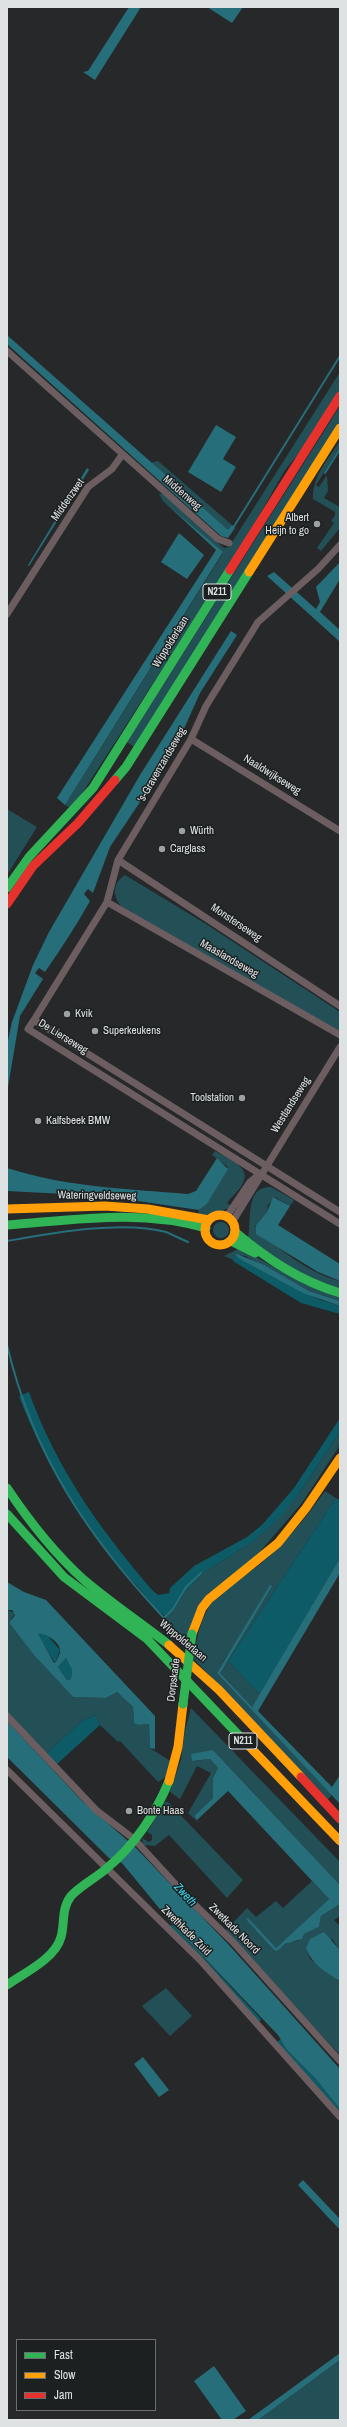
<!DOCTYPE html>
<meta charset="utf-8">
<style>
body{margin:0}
#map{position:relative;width:347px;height:2427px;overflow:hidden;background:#262829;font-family:"Archivo Narrow",sans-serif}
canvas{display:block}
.frame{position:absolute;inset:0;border:8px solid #dfe2e3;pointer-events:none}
.legend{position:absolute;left:16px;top:2339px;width:140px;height:72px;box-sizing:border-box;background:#1c2020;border:1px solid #6a6e6e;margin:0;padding:5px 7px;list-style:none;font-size:12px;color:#dfe2e3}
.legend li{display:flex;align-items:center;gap:8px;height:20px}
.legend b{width:20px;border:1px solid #6a6e6e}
</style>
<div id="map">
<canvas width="347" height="2427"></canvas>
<div class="frame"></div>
<ul class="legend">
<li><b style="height:5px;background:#30b455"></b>Fast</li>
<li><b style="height:5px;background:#ff9f0a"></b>Slow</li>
<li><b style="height:5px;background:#e5322d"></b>Jam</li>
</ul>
</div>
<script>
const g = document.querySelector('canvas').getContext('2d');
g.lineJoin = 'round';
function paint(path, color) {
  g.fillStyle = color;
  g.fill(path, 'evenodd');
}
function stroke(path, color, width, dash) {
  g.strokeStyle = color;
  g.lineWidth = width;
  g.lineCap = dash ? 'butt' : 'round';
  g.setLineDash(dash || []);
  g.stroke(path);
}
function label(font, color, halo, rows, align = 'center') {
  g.font = font + ' "Archivo Narrow",sans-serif';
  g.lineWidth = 3;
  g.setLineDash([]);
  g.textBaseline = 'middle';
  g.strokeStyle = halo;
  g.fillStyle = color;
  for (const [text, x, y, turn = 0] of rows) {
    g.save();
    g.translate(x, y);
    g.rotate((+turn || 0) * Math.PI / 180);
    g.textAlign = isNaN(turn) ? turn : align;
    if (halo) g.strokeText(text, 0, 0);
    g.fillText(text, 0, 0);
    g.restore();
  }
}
const green = new Path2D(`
 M340,372v17l-41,64 -14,17 -44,77 -169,262 -7,-4 158,-252 -60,-52 -4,-7h4l61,54 5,-1z
 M340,406v15l-206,326 -7,-5z
 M340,441v6l-24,38 3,2 8,-12 1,16 -4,7 16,9v21l-19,23 -4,-3 17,-25 -3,-2 4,-6v-3l-22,-13c-1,-22 15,-40 27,-58z
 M158,461l74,64 -4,6 -78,-68z
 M7,809l30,18 -30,48z
 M125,875l81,49 134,88v22l-219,-128c-9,-10 -8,-24 4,-31z
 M215,1151c11,6 37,16 28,32 -3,7 -11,13 -16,20l4,3 -2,2 -22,8h-10l2,-6 8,-6 21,-37 -16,-12z
 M271,1187l23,13 -4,6 -15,-9 -7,8 -1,7 -12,14c21,22 55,48 85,55v8c-34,-11 -65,-28 -92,-52 4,-15 -4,-51 23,-50z
 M213 1230a8 8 0 1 1 16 0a8 8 0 1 1-16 0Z
 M240,1248l43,24 57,25v4l-31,-10 -64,-35 -10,-1 -1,5 -10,-4z
 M340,1432v13l-38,58 -51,59 -42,31 -23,55 -14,-16 -8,-17 7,-1 13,-21 19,-20 48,-30 48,-50z
 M325,1491l11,7 -108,163 32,33 -8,13 -32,-34 8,-19 -11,19 115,122 -5,5 -133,-141c3,-26 9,-53 31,-70 13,-10 28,-18 40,-29 23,-20 42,-44 60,-69z
 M7,1610l8,3 -6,10c20,27 42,50 64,74l33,1 11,-6 16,15v8l6,10 10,-1 1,24 22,14 -6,15 -8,5 -38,-41 -2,1 -18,-17 -5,-10 -13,6 -36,33 -4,-6 -4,-1 -31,-33z
 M191,1708l149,154v23l-127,-135 -18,11 15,-2 8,9 -5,10v20l-19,18 5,7 -11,-10 23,-40 -14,-7 -17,33 -10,-7 11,-33 4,-28z
 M165,1802h3l75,78 -16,18 -58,-63 -14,11 -12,-1 -1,-7 7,4 3,-2v-5l-5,-3z
 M312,1881l17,18 -55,51 16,-8 8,-1 6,-7 15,-7 2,-11 19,-12v12l-6,4 6,6v24l-8,-11 -26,9 4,11 30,22v74l-115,-124 22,-23 9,9 20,-16 7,7z
 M166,1988l26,28 -22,20 -28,-30z
 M340,2360v60h-82z`);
const forest = new Path2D(`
 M235,1255l83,44 22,7v8l-39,-11 -68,-42z
 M29,1392c27,76 72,139 124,199l5,4 11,-2 1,-5 24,-22 53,-29 15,-12 32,-37 46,-70v14l-41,61 -20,25 -28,25 -48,30 -19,20 -13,21 -5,2c-10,-4 -20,-20 -27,-28 -52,-57 -93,-120 -120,-192z
 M336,1498l4,2v58l-80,136 -32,-33z
 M40,1633l8,3 12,14 -5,13 -18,-29z
 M66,1658l6,12 -1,9 -4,1 -9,-13z
 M95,1715l5,10 -44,40 -10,-11 36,-33z
 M173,1925l88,94 -4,8 -92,-101z
 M281,2039l6,11 28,28 25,31v5l-65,-71z`);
const water = new Path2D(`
 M129,7h12l-46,73 -12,-8 5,-1z
 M207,7h36l-11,16z
 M7,335l221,195 4,-5 3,3 -7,10 -7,-2 -214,-192z
 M216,425l20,12 -13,22 13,8 -15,25 -33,-20z
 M87,468l2,2 -60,96 -1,-1z
 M163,501l60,51 -158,253 -8,-7 159,-248z
 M179,533l25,22 -17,24 -26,-17z
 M340,562v17l-20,33 20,18v12l-73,-66 7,-4 42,37 4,-7 -4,-15z
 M231,631l6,4 -37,58 -26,58 -64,96 -17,46 -5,-4 -4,5 6,7c-14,25 -29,48 -45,71l-6,-4 -4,5 8,6 -23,37 -13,77v-48l5,-23 21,-57 16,-33 91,-157z
 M217,1158l11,11 -21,35 -8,6 -95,-14 -97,-5v-23c59,19 120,21 181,26l8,-3z
 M273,1197l17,9 -12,19 62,39v17l-22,-9 -62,-38v-9l11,-13z
 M237,1254l27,11 45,26 31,10v5l-37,-13 -63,-34 -5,-4z
 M340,1558v15l-82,138 74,76 8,-12v29l-123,-131 53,-88 2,1 -52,87 32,34z
 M7,1582l17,10 22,8 109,116v33l-5,-1 -1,-24 -10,1 -5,-2 -1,-16 -16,-15 -11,6 -33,-1 -39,-42 -25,-32 6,-8 -3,-5h-5zM38,1634c6,-2 22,8 22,16 1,3 -3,8 -4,12l-2,1zM66,1658l6,12 -1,9 -4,1 -9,-13z
 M7,1721l76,81 52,45 94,98 111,124v40l-25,-31 -28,-28 -9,-15 -105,-110 -51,-62 -13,-5 -102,-101z
 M213,1750l127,135v19l-19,12 -2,11 -15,7 -2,5 -17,5 -8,7 -3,-1 -28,-31 2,-1 28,30 53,-49 -101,-108 -31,29 -3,-4 19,-18v-20l5,-10 -8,-9 -18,2 -1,-7z
 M324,1932l16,18v31c-14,-9 -28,-16 -34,-33l4,-9z
 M143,2057l26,33 -10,7 -25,-33z
 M303,2180l37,39v11l-42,-45z
 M340,2353v7l-82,60h-10z
 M214,2366l32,45 -13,9h-11l-28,-39z`);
const stream = new Path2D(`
 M325,473l15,-24
 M233,528l107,-172
 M7,1241c45,-8 115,-21 159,-9 7,3 15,7 22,10
 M7,1345c26,110 80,191 157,273l9,-9 13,-22 15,-14`);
const street = new Path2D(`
 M7,351l211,188 11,4
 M7,614l81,-127 24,-18 10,-14
 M191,739l149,92
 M118,860l222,146
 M107,902l233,133
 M34,1020l73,-118 11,-42 73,-121 15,-33 52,-84 60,-53 22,-24
 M340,1212l-306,-192 -6,9 312,195
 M227,1216l23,-34 10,-8
 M233,1221l107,-174
 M7,1716l89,94 38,29 57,62 42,41 107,119
 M7,1770l193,190 140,157`);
const fast = new Path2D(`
 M115,780l11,-13 123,-195
 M7,888l22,-31 64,-69 137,-218
 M7,1225c68,-5 133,-16 199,3
 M235,1232c32,27 65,49 105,61
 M231,1241l24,12
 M7,1488c22,33 47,65 77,92 27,23 57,43 85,65
 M7,1514l57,63 83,62 102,107
 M7,1985c17,-12 48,-26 54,-48 4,-14 0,-28 10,-41 10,-11 25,-18 36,-28 27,-22 49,-55 62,-87`);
const slow = new Path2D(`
 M249,572l91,-144
 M7,1209l98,-3 43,3 61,11
 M205 1230a15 15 0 1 1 30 0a15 15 0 1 1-30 0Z
 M192,1634l10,-26 7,-9 69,-56 28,-35 34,-50
 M169,1645l50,45 82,87
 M249,1746l91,95
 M169,1781l9,-34 5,-43`);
const jam = new Path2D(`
 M230,570l110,-174
 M7,904l26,-38 45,-43 37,-43
 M301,1777l39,42`);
const fastBridge = new Path2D(`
 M183,1704l9,-70`);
const markers = [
 [317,524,4,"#9ea1a2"],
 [182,831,4,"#9ea1a2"],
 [162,849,4,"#9ea1a2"],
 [67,1014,4,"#9ea1a2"],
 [95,1031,4,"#9ea1a2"],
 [242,1098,4,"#9ea1a2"],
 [38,1121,4,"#9ea1a2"],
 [129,1811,4,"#9ea1a2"]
];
const shields = [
 [217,592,28],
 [243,1741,28]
];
const shieldNames = [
 ["N211",217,592],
 ["N211",243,1741]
];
const streetNames = [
 ["Middenweg",182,493,41],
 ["Middenzwet",68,500,-55],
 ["Wippolderlaan",171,642,-58],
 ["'s-Gravenzandseweg",162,765,-60],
 ["Naaldwijkseweg",272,775,32],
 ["Monsterseweg",236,923,34],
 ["Maaslandseweg",229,959,30],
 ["De Lierseweg",63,1037,32],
 ["Westlandseweg",291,1105,-58],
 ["Wateringveldseweg",97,1196,1],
 ["Wippolderlaan",183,1641,40],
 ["Dorpskade",174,1680,-83],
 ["Zwetkade Noord",234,1929,45],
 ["Zwethkade Zuid",186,1931,45]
];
const poiNames = [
 ["Albert",309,518,"right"],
 ["Heijn to go",309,531,"right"],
 ["Würth",190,831],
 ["Carglass",170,849],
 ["Kvik",75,1014],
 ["Superkeukens",103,1031],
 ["Toolstation",234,1098,"right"],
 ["Kalfsbeek BMW",46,1121],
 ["Bonte Haas",137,1811]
];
const waterNames = [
 ["Zweth",185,1895,47]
];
paint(green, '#234f57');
paint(forest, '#0d5b66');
paint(water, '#266e7a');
stroke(stream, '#266e7a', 2);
stroke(street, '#6b5d60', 7);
stroke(fast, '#30b455', 9);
stroke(slow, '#ff9f0a', 9);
stroke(jam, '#e5322d', 9);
stroke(fastBridge, '#30b455', 9);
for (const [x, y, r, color] of markers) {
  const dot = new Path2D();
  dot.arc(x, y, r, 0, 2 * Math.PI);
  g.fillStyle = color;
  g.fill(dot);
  stroke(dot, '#1c2020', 1.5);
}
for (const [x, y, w] of shields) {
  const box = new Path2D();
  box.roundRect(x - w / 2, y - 8, w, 16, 3);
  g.fillStyle = '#1c2020';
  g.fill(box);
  stroke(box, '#dfe2e3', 1);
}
label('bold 10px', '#dfe2e3', null, shieldNames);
label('11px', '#dfe2e3', '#1c2020', streetNames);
label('11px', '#dfe2e3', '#1c2020', poiNames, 'left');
label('italic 12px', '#3ed6ee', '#1c2020', waterNames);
</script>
